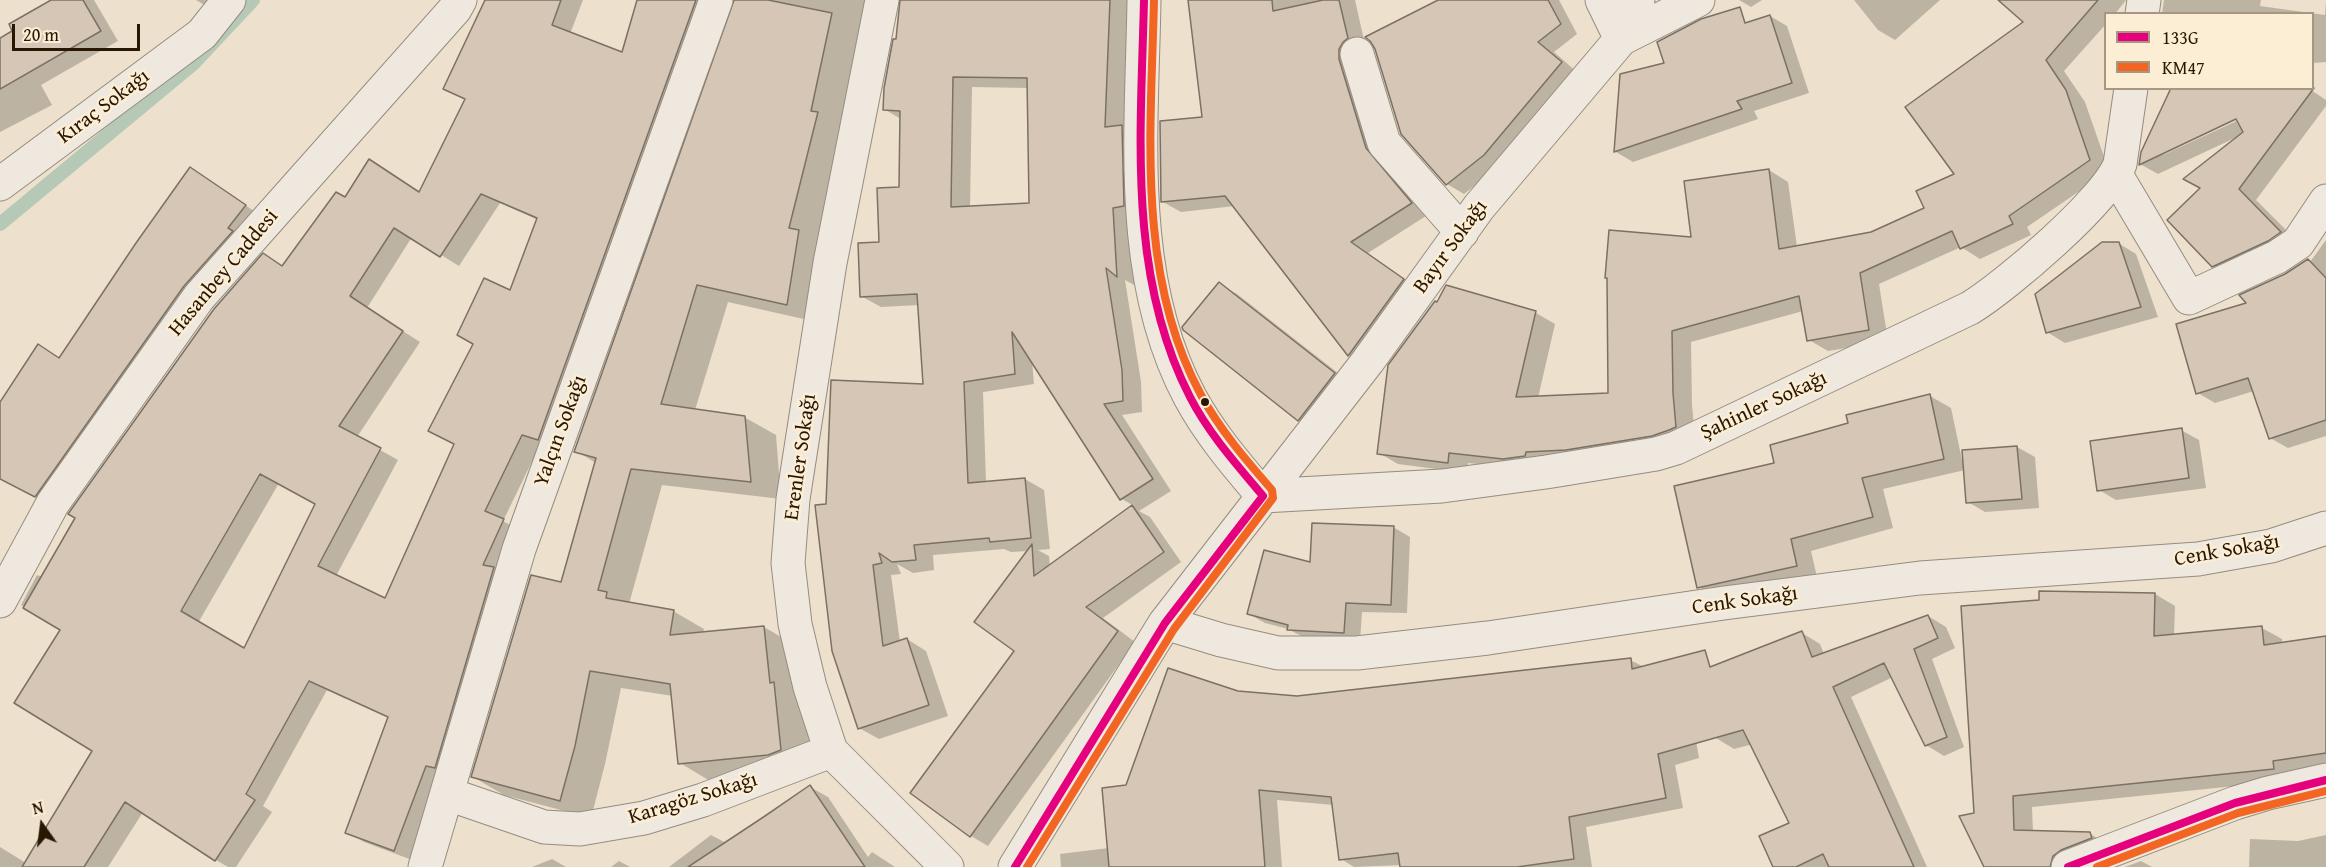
<!DOCTYPE html>
<meta charset="utf-8">
<style>
body{margin:0}
#map{position:relative;width:2326px;height:867px;overflow:hidden;background:#ede0cc;font-family:"Gentium Book Plus",serif}
canvas{display:block}
.legend{position:absolute;left:2104px;top:12px;width:210px;height:78px;box-sizing:border-box;background:#fcedd5;border:2px solid #a79781;margin:0;padding:8px 10px;list-style:none;font-size:18px;color:#281703}
.legend li{display:flex;align-items:center;gap:12px;height:30px}
.legend b{width:30px;border:2px solid #a79781}
.north{position:absolute;left:12px;top:795px;width:60px;height:60px;-webkit-text-stroke:4px #fcedd5;paint-order:stroke;rotate:346deg;font-size:16px;font-weight:700;line-height:24px;text-align:center;color:#281703}
.north::after{content:'';display:block;margin:auto;width:21px;height:27px;background:#281703;clip-path:polygon(50% 0,100% 100%,50% 72%,0 100%)}
.scale{position:absolute;left:12px;top:24px;width:128px;height:27px;box-sizing:border-box;border:3px solid #281703;border-top:0;padding-left:8px;font-size:18px;line-height:21px;white-space:nowrap;color:#281703;-webkit-text-stroke:4px #fcedd5;paint-order:stroke}
</style>
<div id="map">
<canvas width="2326" height="867"></canvas>
<ul class="legend">
<li><b style="height:8px;background:#e5007d"></b>133G</li>
<li><b style="height:8px;background:#f26522"></b>KM47</li>
</ul>
<div class="north">N</div>
<div class="scale">20 m</div>
</div>
<script>
const g = document.querySelector('canvas').getContext('2d');
g.lineJoin = 'round';
function paint(path, color) {
  g.fillStyle = color;
  g.fill(path, 'evenodd');
}
function stroke(path, color, width, dash) {
  g.strokeStyle = color;
  g.lineWidth = width;
  g.lineCap = dash ? 'butt' : 'round';
  g.setLineDash(dash || []);
  g.stroke(path);
}
function label(font, color, halo, rows, align = 'center') {
  g.font = font + ' "Gentium Book Plus",serif';
  g.lineWidth = 5;
  g.setLineDash([]);
  g.textBaseline = 'middle';
  g.strokeStyle = halo;
  g.fillStyle = color;
  for (const [text, x, y, turn = 0] of rows) {
    g.save();
    g.translate(x, y);
    g.rotate((+turn || 0) * Math.PI / 180);
    g.textAlign = isNaN(turn) ? turn : align;
    if (halo) g.strokeText(text, 0, 0);
    g.fillText(text, 0, 0);
    g.restore();
  }
}
const shadow = new Path2D(`
 M54,0h40l24,41 -77,44 11,20 -52,27v-93z
 M196,0h35l-13,13z
 M490,0h93l-13,34 53,20 15,-54h81l-179,445 -37,76 18,10 -109,329 -48,-18 -17,-10 42,-114 -21,-52 -22,33 -19,-9 -64,116 9,6 -36,55h-8l-12,-7 -73,-48 -35,55h-108v-20l26,16 69,-112 -33,-122 -41,-24 16,-30 6,2 221,-322 20,11 62,-67 74,-6 47,-93 -22,-12zM500,203l38,17 -83,225 -69,155 -50,-24 62,-116 -41,-23 63,-95 -53,-34 45,-71 47,29zM279,483l38,20 -72,147 -47,-27z
 M736,0h130l-7,30 3,2 -45,290 -89,-20 -33,108 49,7 32,18 5,64 -119,-14 -33,119 44,7 31,18 -1,4 61,-6 31,18 10,56 7,66 -102,14 -30,-18 -7,-67 -52,-8 -16,76 -14,54 -87,-23 -31,-18 89,-193 34,-121 -20,-12z
 M901,0h226l2,3 3,215 4,68 -11,-6 16,102 1,30 -20,3 49,76 -32,20 11,6 31,45 -78,56 32,24 -147,204 -17,-10 -59,-43 104,-142 13,-100 -18,1 -7,-3 -71,6 1,15 -21,3 -16,-9 4,10 -10,1 9,67 7,-3 19,12 22,65 -69,23 -20,-11 -31,-223 96,-119 -5,-81 -38,2 -20,-11 39,-107 1,-70 -17,-10 14,-69zM972,87l56,1 2,116 -60,4zM1032,361l90,138 12,7 -84,61 -1,-11 -11,-6 12,-1 -6,-59 -19,-11 -39,4 -3,-91 51,-8z
 M1189,0h166l11,49 18,111 45,54 -61,39 54,38 -54,74 -19,-10 -114,-149 -54,6 -18,-10 41,-84z
 M1441,0h118l18,34 -23,18 24,21 -77,92 -37,29 -17,-10z
 M1739,0h23l-11,7z
 M1854,0h86l-45,40 -17,-10z
 M2007,0h119l-11,14h-9v10l-42,47 21,31 24,69 -82,56 4,8 -51,24 -19,-12 -82,37 9,57 -60,10 -19,-11 -6,-29 -112,31 1,63 3,33 -171,31 -56,-6 -1,10 -69,-9 -19,-11 59,-149 9,-18 89,27 19,11 -17,74 72,-4 83,-156 76,-68 19,12 9,65 75,-13 54,-25 30,-35 70,-152z
 M2164,0h97l-1,6 65,9 1,-15v62l-14,1v-49h-150z
 M1770,16l17,10 22,67 -55,18 4,8 -125,43 -17,-10 6,-77 44,-11z
 M2170,88h138l18,12v6l-70,94 42,42 -67,34 -18,-10 -11,-78 35,-51 -79,37 -18,-10zM2242,115l1,3 -80,37v-3z
 M191,169l72,48 -210,289 -53,-28v-73l39,-59 22,13z
 M2326,240v196l-38,12 -18,-10 -16,-47 -39,12 -17,-10 51,-89 61,-42z
 M2118,243l18,11 22,63 -93,26 -18,-11z
 M1219,284l18,10 115,90 -36,46 -17,-10z
 M1930,396l21,12 11,52 55,-13 18,10 4,51 -54,4 -17,-10 -3,-32 -82,19 10,39 -82,23 6,26 -97,22 -21,-12 76,-123 75,-40z
 M2181,430l18,10 7,48 -90,12 -17,-10z
 M1393,527l17,10 -3,76 -45,-1 -2,30 -55,-4 -17,-9 -23,-6 -16,-9 62,-50z
 M2155,594l20,12 -1,30 88,-8 20,11v5l44,-7v130l-33,13 -261,27 1,25 57,2 18,10 -37,23h-72l-23,-53z
 M1928,616l18,11 9,21 -23,11 32,88 -20,9 -18,-11 -33,-68 -42,20 76,170h-152l16,-44 -38,-79 -19,5 -18,-11 -29,-61 115,-44 18,11 4,10z
 M1630,660l14,7 40,5 15,86 -24,7 8,43 -97,19 6,40h-191v-2l-47,2 -13,-8 -7,-54 -57,-5 5,67h-221l-1,-13 49,-6 18,-61 111,-95 59,6z
 M810,787l18,10 40,60 4,-5 23,15h-226l42,-32 15,8z
 M2326,835v32h-77l1,-28 48,2z
 M552,859l14,8h-34z
 M619,861l11,6h-19z
 M2141,861l11,6h-27z`);
const stream = new Path2D(`
 M0,224l194,-161 59,-63`);
const building = new Path2D(`
 M51,0h32l18,31 -101,58v-51l12,-7 -3,-7z
 M485,0h76l-9,25 70,27 15,-52h59l-158,440 -16,-5 -37,76 19,8 -21,46 11,2 -59,201 -9,-2 -32,85 -49,-18 43,-116 -79,-36 -63,113 9,6 -40,61 -90,-59 -41,65h-62l70,-116 -78,-48 46,-73 -37,-22 52,-90 -7,-4 146,-205 49,-56 19,13 54,-74 9,5 24,-38 50,33 46,-93 -22,-10zM481,194l56,24 -27,72 -26,-12 -27,57 16,9 -45,87 26,13 -69,154 -67,-32 63,-118 -42,-22 64,-95 -53,-35 44,-68 46,29zM260,474l55,30 -71,144 -63,-37z
 M734,0h34l64,13 -21,98 7,1 -29,116 10,2 -12,75 -90,-20 -36,119 84,12 6,66 -120,-13 -33,121 9,2 -1,6 68,12 -4,25 94,-9 6,57 4,-1 7,68 -13,5 -90,9 -8,-80 -80,-13 -15,75 -15,55 -89,-24 60,-202 30,7 35,-124 -22,-6z
 M900,0h210l-5,127 17,-2 2,81 -11,2 4,69 -11,-9 16,102 1,31 -19,3 49,75 -33,21 -108,-168 3,42 -51,8 4,101 57,-5 6,60 -41,4 -1,-4 -75,7 2,15 -24,2 -13,-9 3,10 -9,2 10,81 24,-8 22,67 -71,24 -26,-78 -17,-146 11,-1 5,-124 92,4 -6,-90 -57,3 -2,-54 21,-1 -2,-54 22,-1 1,-76 -17,-1 1,-22 9,-49h3zM953,77l74,1 2,125 -78,4z
 M1188,0h84l1,11 50,-11h16l9,38 -5,4 -4,7v10l27,89 46,55 -61,39 53,37 -56,77 -123,-160 -64,6 -1,-81 42,-4z
 M1438,0h110l13,24 -23,18 24,20 -78,93 -38,30 -45,-51 -26,-85 -5,-8 -5,-4z
 M1998,0h100l-52,60 20,30 24,70 -81,56 4,8 -53,25 -8,-18 -92,42 9,57 -62,11 -8,-45 -127,35 1,62 3,34 -7,3 -17,6 -86,14 -40,2 -1,4 -22,3 -54,-6 -1,10 -71,-9 11,-89 47,-64 2,1 9,-17 90,26 -20,86 92,-4 -1,-115h-2l4,-48 82,7 -7,-56 85,-12 10,80 92,-17 53,-24 -8,-17 38,-17 -49,-67 118,-85z
 M1740,7l5,16 25,-8 22,68 -55,18 5,8 -128,43 6,-78 44,-11 -7,-21 44,-23z
 M2171,88h143l-75,101 42,43 -13,9 -56,26 -45,-47 33,-32 -17,-9 60,-47 -7,-13 -97,46 2,-13z
 M190,167l56,38 -18,23 5,3 -49,55 -149,211 -35,-18v-77l38,-58 21,14 77,-115z
 M2102,242h17l22,65 -95,26 -11,-39z
 M2308,259l18,19v142l-57,19 -21,-61 -52,16 -20,-70 70,-21 -7,-8 46,-21z
 M1219,282l116,91 -37,48 -115,-91 -1,-3z
 M1930,394l14,65 -82,19 11,39 -82,22 6,27 -100,22 -23,-102 100,-23 -4,-18 78,-22 -2,-8z
 M2182,428l7,50 -92,13 -7,-50z
 M2017,446l5,53 -56,4 -4,-53z
 M1132,505l32,47 -78,55 32,24 -148,206 -60,-44 104,-142 -40,-29 58,-78 2,32z
 M1312,523l82,3 -3,79 -45,-2 -2,30 -57,-3 1,-5 -41,-11 17,-64 46,12z
 M2039,591l116,2 -1,43 108,-10 2,19 62,-9v117l-53,8 1,8 -261,27 1,34 76,2 2,6 -31,12 -8,6 -3,11h-66l-25,-51 15,-3 -13,-207 78,-6z
 M1928,615l10,23 -24,11 33,88 -22,9 -41,-83 -51,24 81,180h-85l-6,-13 -27,13h-23l-14,-31 30,-13 -46,-93 -85,24 8,44 -97,19 5,42 -57,8h-117l-2,-14 -59,7 -8,-63 -72,-7 6,77h-156l-7,-79 24,-3 42,-117 70,23 59,5 334,-38 1,11 73,-19 5,17 92,-36 10,26z
 M810,785l55,82h-177l77,-51z`);
const street = new Path2D(`
 M882,0l-52,263 -37,236 -5,64 7,61 15,63 21,64 116,116
 M1144,0c-2,130 -18,278 46,397 20,37 46,67 73,99
 M1602,0l19,39
 M2142,14l2,-14
 M1621,39l77,-39
 M1357,54l27,89 78,89
 M2116,175l73,123 88,-41 21,-14 28,-42
 M0,184l202,-150 27,-34
 M1263,496l179,-10 104,-14 110,-18 20,-6 294,-140c36,-22 136,-107 150,-144l11,-76
 M0,601l53,-98 146,-206 256,-288 5,-9
 M1165,623l56,17 57,13h79l131,-15 236,-35 196,-25 278,-19 73,-13 55,-18
 M448,794l96,33 36,2 64,-11 59,-18 128,-49
 M425,867l94,-318 197,-549
 M1015,867l150,-244 203,-262 111,-154 142,-168 17,-39
 M2068,867l167,-64 33,-10 58,-13`);
const bus1 = new Path2D(`
 M1144,0c-3,133 -17,275 46,397 19,37 47,68 73,99
 M1015,867l150,-244 98,-127
 M2068,867l167,-64 91,-23`);
const bus2 = new Path2D(`
 M1027,867l147,-238 99,-131 -1,-8c-26,-30 -52,-60 -71,-95 -65,-119 -50,-265 -47,-395
 M2097,867l141,-54 88,-22`);
const markers = [
 [1205,402,5,"#281703"]
];
const streetNames = [
 ["Kıraç Sokağı",104,107,-37],
 ["Bayır Sokağı",1451,247,-54],
 ["Hasanbey Caddesi",224,273,-50],
 ["Şahinler Sokağı",1764,406,-25],
 ["Yalçın Sokağı",561,431,-70],
 ["Erenler Sokağı",801,457,-82],
 ["Cenk Sokağı",2227,551,-10],
 ["Cenk Sokağı",1745,601,-8],
 ["Karagöz Sokağı",693,799,-17]
];
paint(shadow, '#0003');
stroke(stream, '#b6c9b6', 14);
paint(building, '#d6c6b5');
stroke(building, '#7a7164', 1.5);
stroke(street, '#968c7f', 35);
stroke(street, '#efe8df', 33);
stroke(bus1, '#e5007d', 8);
stroke(bus2, '#f26522', 8);
for (const [x, y, r, color] of markers) {
  const dot = new Path2D();
  dot.arc(x, y, r, 0, 2 * Math.PI);
  g.fillStyle = color;
  g.fill(dot);
  stroke(dot, '#fcedd5', 2);
}
label('21px', '#281703', '#fcedd5', streetNames);
</script>
